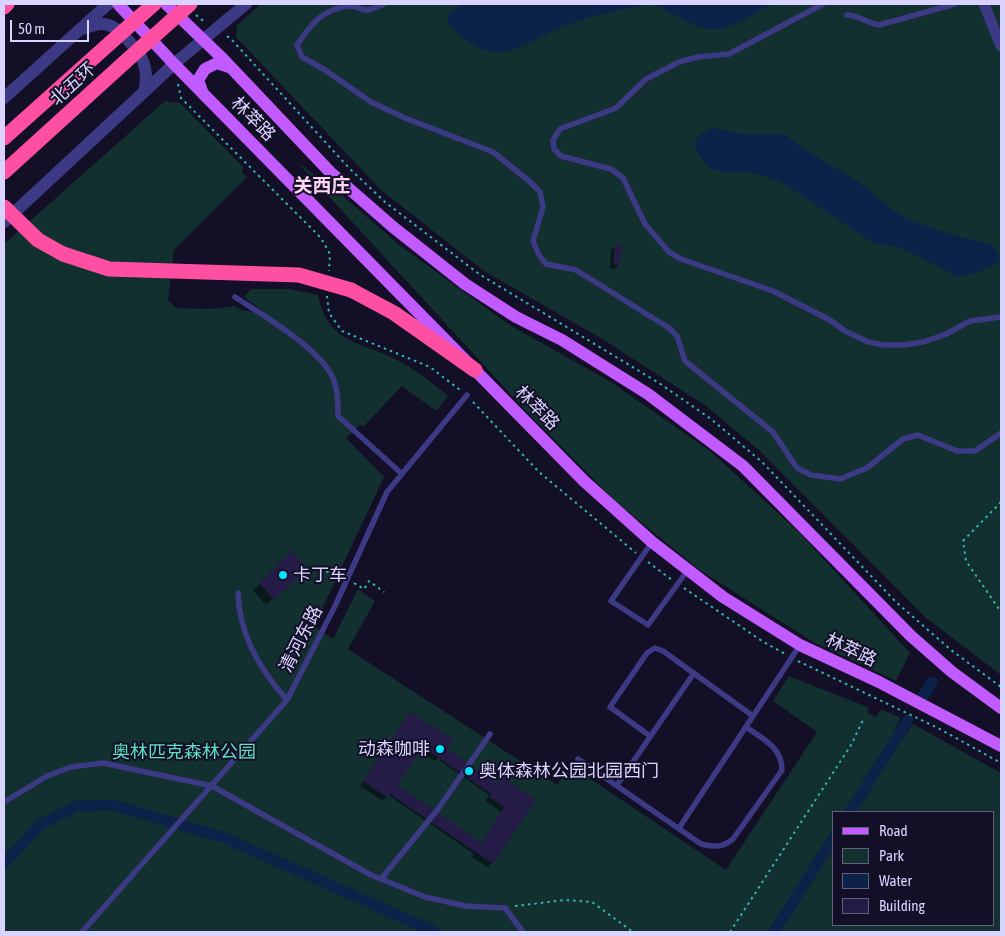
<!DOCTYPE html>
<meta charset="utf-8">
<style>
body{margin:0}
#map{position:relative;width:1005px;height:936px;overflow:hidden;background:#130f26;font-family:"Asap Condensed",sans-serif}
canvas{display:block}
.frame{position:absolute;inset:0;border:5px solid #d9d4ff;pointer-events:none}
.legend{position:absolute;left:832px;top:811px;width:162px;height:115px;box-sizing:border-box;background:#130f26;border:1px solid #625e7d;margin:0;padding:6px 9px;list-style:none;font-size:15px;color:#d9d4ff}
.legend li{display:flex;align-items:center;gap:10px;height:25px}
.legend b{width:25px;border:1px solid #625e7d}
.scale{position:absolute;left:10px;top:20px;width:79px;height:22px;box-sizing:border-box;border:2px solid #d9d4ff;border-top:0;padding-left:6px;font-size:15px;line-height:18px;white-space:nowrap;color:#d9d4ff;-webkit-text-stroke:4px #130f26;paint-order:stroke}
</style>
<div id="map">
<canvas width="1005" height="936"></canvas>
<div class="frame"></div>
<ul class="legend">
<li><b style="height:6px;background:#c25bff"></b>Road</li>
<li><b style="height:14px;background:#12302f"></b>Park</li>
<li><b style="height:14px;background:#0c2248"></b>Water</li>
<li><b style="height:14px;background:#241b47"></b>Building</li>
</ul>
<div class="scale">50 m</div>
</div>
<script>
const g = document.querySelector('canvas').getContext('2d');
g.lineJoin = 'round';
function paint(path, color) {
  g.fillStyle = color;
  g.fill(path, 'evenodd');
}
function stroke(path, color, width, dash) {
  g.strokeStyle = color;
  g.lineWidth = width;
  g.lineCap = dash ? 'butt' : 'round';
  g.setLineDash(dash || []);
  g.stroke(path);
}
function label(font, color, halo, rows, align = 'center') {
  g.font = font + ' "Asap Condensed","Noto Sans SC",sans-serif';
  g.lineWidth = 4;
  g.setLineDash([]);
  g.textBaseline = 'middle';
  g.strokeStyle = halo;
  g.fillStyle = color;
  for (const [text, x, y, turn = 0] of rows) {
    g.save();
    g.translate(x, y);
    g.rotate((+turn || 0) * Math.PI / 180);
    g.textAlign = isNaN(turn) ? turn : align;
    if (halo) g.strokeText(text, 0, 0);
    g.fillText(text, 0, 0);
    g.restore();
  }
}
const green = new Path2D(`
 M261,4h740v671l-75,-57 -165,-166 -55,-46 -102,-66 -120,-69 -103,-81 -145,-153 1,-12z
 M165,101l15,2 63,64 -1,5 5,5 -73,73 -6,50 8,8 33,1 26,-3 8,5 21,1 -20,-15 7,-8h39l28,6c11,50 41,45 79,65 18,9 35,23 51,36l-12,15 -34,-25 -39,41 -3,-2 -14,13 38,39 -70,149 19,13 25,-50 17,12 -27,48 209,136 14,-19 155,104 91,-138 -44,-31 16,-25 81,32 -3,4 9,5 5,-8 20,9 -6,10 11,7 7,-11 88,49v159h-997v-688zM834,812h160v113h-160z
 M298,163l38,27 62,54 110,80 103,58 99,69 90,82 110,120 -14,28 -81,-38 -114,-72 -86,-70 -88,-89z`);
const water = new Path2D(`
 M463,4h189c-27,4 -56,11 -82,20 -53,20 -72,52 -122,0l-1,-9z
 M653,4h119c-18,9 -43,29 -65,25 -11,-2 -42,-20 -54,-25z
 M713,128l30,6h42c21,19 44,29 67,44 19,11 33,29 53,39 27,14 59,20 88,28l7,12 -4,7 -23,10 -16,2 -45,-23 -15,-6 -24,-4 -92,-61 -30,-10 -26,1 -16,-5 -14,-19v-8l4,-6z`);
const shadow = new Path2D(`
 M616,246l3,18 -4,5 -5,-1 1,-18z
 M292,553l13,15 -39,37 -13,-15z
 M410,713l32,39 54,33 6,-6 32,22 -46,66 -16,-10 2,-3 -86,-59 -5,6 -23,-15zM419,751l16,10 6,-6 -2,5 50,35 -3,6 15,11 -20,32 -86,-59z`);
const canal = new Path2D(`
 M922,698l10,-16
 M850,812l58,-92
 M4,863l37,-39 36,-18 36,-1 112,33 210,94
 M774,932l60,-95`);
const building = new Path2D(`
 M615,245h7l-2,20 -7,-1z
 M292,551l15,17 -33,32 -15,-17z
 M410,712l43,27 -6,9 50,36 5,-7 34,23 -43,64 -103,-70 -2,4 -25,-17zM423,747l68,47 -2,3 15,10 -22,36 -85,-58z`);
const path = new Path2D(`
 M196,15l10,8
 M227,36l5,4 117,128 36,34 94,72 180,109 52,36 51,43 134,140 55,48 50,37
 M178,84l3,14 140,140 9,16 -1,17
 M327,296l2,17 13,18 88,36 30,23
 M473,402l66,70 97,81
 M1001,502l-38,39 3,20 35,51
 M648,562l24,18
 M307,568l15,2 18,6
 M354,583l10,6 5,-8 15,11
 M684,588l78,53 23,13
 M798,661l140,67 63,35
 M515,906l50,-6 27,2 41,30
 M730,932l121,-187 12,-25`);
const service = new Path2D(`
 M384,4c-5,2 -13,6 -18,6 -5,0 -10,-4 -15,-4 -28,2 -40,18 -54,39l5,12 23,13 46,32 34,16 88,34 36,29 11,11 3,15 -10,34 6,14 7,9 30,6 93,58 8,8 8,25 88,71 24,36 14,7 29,4 27,-11 36,-29 15,-4 39,16h18l26,-18
 M823,4l-94,50 -31,3 -19,5 -33,17 -30,29 -56,21 -7,11 1,9 7,7 50,13 12,9 22,46 24,28 12,7 92,32 57,29 15,11 23,11 16,3h20l19,-3 21,-7 26,-14 31,-4
 M847,15c12,0 19,8 32,10l76,-21
 M235,297c28,18 80,49 96,77 7,13 7,28 7,42l64,58
 M652,542l-41,59 37,24 39,-54
 M238,593c1,41 22,77 49,107
 M650,736l-40,-29 37,-54 8,-5 8,3 90,65
 M578,759l123,85c13,3 21,4 32,-5l49,-69c0,-23 -19,-31 -36,-43
 M617,785l77,-112
 M4,802l43,-26 24,-9 32,-4 109,23 159,89 54,22 41,9 39,2 18,24
 M679,828l121,-183
 M381,879l57,-70 52,-75
 M82,932l205,-232 48,-94 52,-114 80,-97`);
const minor = new Path2D(`
 M984,4l17,42`);
const tertiary = new Path2D(`
 M83,29c5,-2 13,-5 19,-5 10,0 16,6 23,13 17,17 25,30 19,55
 M4,98l104,-94
 M4,222l170,-158 72,-60`);
const primary = new Path2D(`
 M118,4l56,60 410,417 68,61 71,55 77,48 79,37 122,64
 M166,4l55,53 109,115 63,55 72,57 51,33 46,23 86,54 95,72 168,170 41,36 49,36
 M202,91l-4,-11 7,-11 12,-6 12,4`);
const motorway = new Path2D(`
 M4,7l3,-3
 M4,138l106,-95
 M4,172l121,-110
 M351,290l43,23 81,57`);
const motorwayBridge = new Path2D(`
 M110,43l44,-39
 M125,62l65,-58
 M4,207l34,33 25,14 46,15 190,6 52,15`);
const markers = [
 [283,575,5,"#00e5ff"],
 [440,749,5,"#00e5ff"],
 [469,771,5,"#00e5ff"]
];
const streetNames = [
 ["北五环",73,84,-42],
 ["林萃路",253,119,45],
 ["林萃路",537,408,45],
 ["清河东路",301,639,-63],
 ["林萃路",851,650,25]
];
const poiNames = [
 ["卡丁车",293,575],
 ["动森咖啡",430,749,"right"],
 ["奥体森林公园北园西门",479,771]
];
const parkNames = [
 ["奥林匹克森林公园",184,752]
];
const neighbourhoodNames = [
 ["关西庄",322,186]
];
paint(green, '#12302f');
paint(water, '#0c2248');
paint(shadow, '#0007');
stroke(canal, '#0c2248', 11);
paint(building, '#241b47');
stroke(path, '#2fb8b0', 2, [2.5, 4]);
stroke(service, '#3d3a85', 5.5);
stroke(minor, '#3d3a85', 11);
stroke(tertiary, '#3d3a85', 12);
stroke(primary, '#c25bff', 12);
stroke(motorway, '#ff4fa3', 15);
stroke(motorwayBridge, '#ff4fa3', 15);
for (const [x, y, r, color] of markers) {
  const dot = new Path2D();
  dot.arc(x, y, r, 0, 2 * Math.PI);
  g.fillStyle = color;
  g.fill(dot);
  stroke(dot, '#130f26', 2);
}
label('18px', '#d9d4ff', '#130f26', streetNames);
label('18px', '#d9d4ff', '#130f26', poiNames, 'left');
label('18px', '#5fe0c0', '#130f26', parkNames);
label('bold 19px', '#ffd6f0', '#130f26', neighbourhoodNames);
</script>
